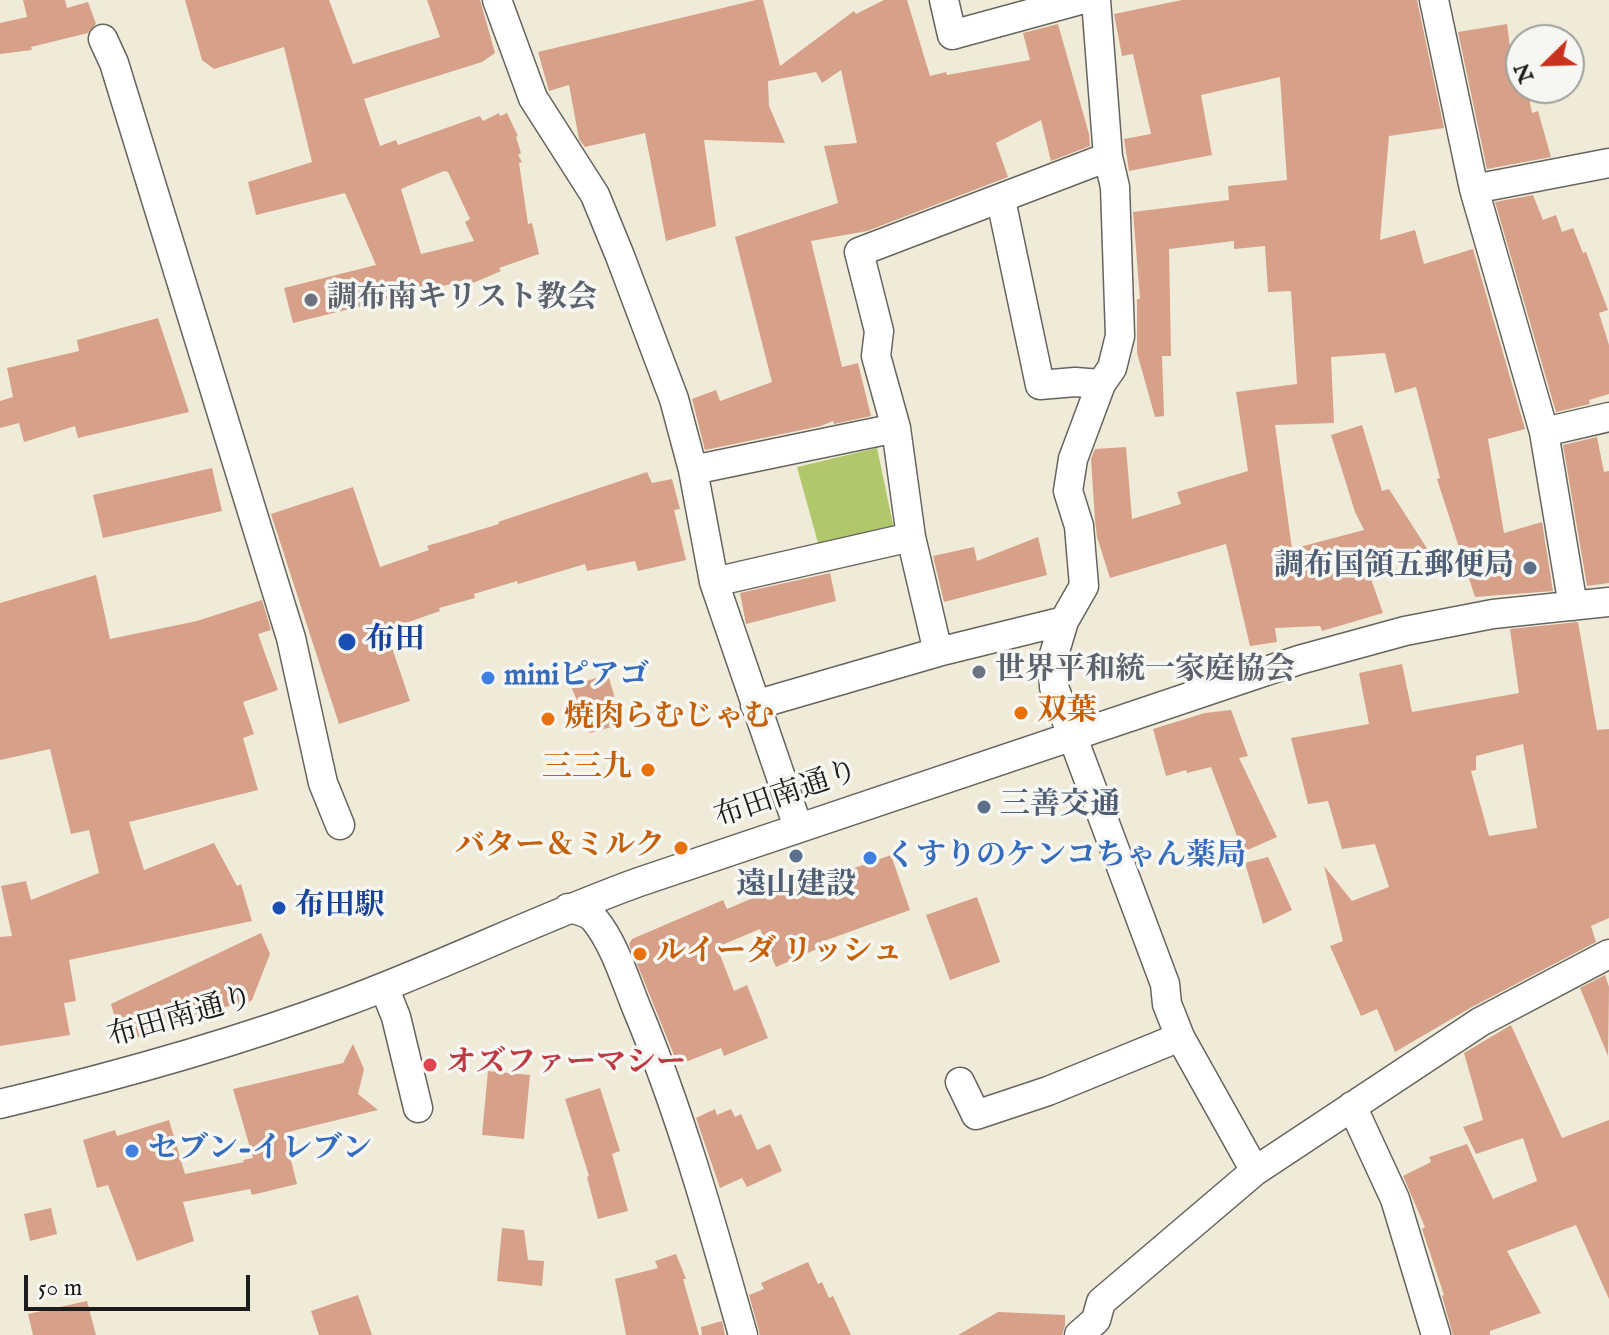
<!DOCTYPE html>
<meta charset="utf-8">
<style>
body{margin:0}
#map{position:relative;width:1609px;height:1335px;overflow:hidden;background:#f0ebd8;font-family:"IM FELL English",serif}
canvas{display:block}
.north{position:absolute;left:1505px;top:24px;width:80px;height:80px;box-sizing:border-box;background:#f6f6f2;border:2px solid #9f9f9c;border-radius:50%;rotate:247deg;font-size:22px;font-weight:700;line-height:32px;text-align:center;color:#1c1c1c}
.north::after{content:'';display:block;margin:auto;width:28px;height:36px;background:#c8321e;clip-path:polygon(50% 0,100% 100%,50% 72%,0 100%)}
.scale{position:absolute;left:24px;top:1275px;width:226px;height:36px;box-sizing:border-box;border:4px solid #1c1c1c;border-top:0;padding-left:10px;font-size:24px;line-height:28px;white-space:nowrap;color:#1c1c1c;-webkit-text-stroke:6px #f6f6f2;paint-order:stroke}
</style>
<div id="map">
<canvas width="1609" height="1335"></canvas>
<div class="north">N</div>
<div class="scale">50 m</div>
</div>
<script>
const g = document.querySelector('canvas').getContext('2d');
g.lineJoin = 'round';
function paint(path, color) {
  g.fillStyle = color;
  g.fill(path, 'evenodd');
}
function stroke(path, color, width, dash) {
  g.strokeStyle = color;
  g.lineWidth = width;
  g.lineCap = dash ? 'butt' : 'round';
  g.setLineDash(dash || []);
  g.stroke(path);
}
function label(font, color, halo, rows, align = 'center') {
  g.font = font + ' "IM FELL English","Noto Serif JP",serif';
  g.lineWidth = 7;
  g.setLineDash([]);
  g.textBaseline = 'middle';
  g.strokeStyle = halo;
  g.fillStyle = color;
  for (const [text, x, y, turn = 0] of rows) {
    g.save();
    g.translate(x, y);
    g.rotate((+turn || 0) * Math.PI / 180);
    g.textAlign = isNaN(turn) ? turn : align;
    if (halo) g.strokeText(text, 0, 0);
    g.fillText(text, 0, 0);
    g.restore();
  }
}
const green = new Path2D(`
 M877,448l17,81 -76,14 -21,-76z`);
const building = new Path2D(`
 M23,0h42l2,8 21,-6 8,22 -8,9 -57,14 1,3 -32,4v-31l27,-6z
 M185,0h144l24,64 87,-27 -13,-37h53l15,53 -13,9 -118,37 16,47 16,-6 2,5 82,-29 3,5 16,-8 1,3 7,-3 11,23 -2,1 5,16 -3,2 4,7 -3,1 9,61 4,-1 7,31 -40,14 2,3 -28,12 -2,-4 -178,44 -9,-35 92,-23 -31,-72 -89,22 -8,-33 64,-20 -28,-115 -70,22 -12,-9zM444,171l4,1 22,47 -5,3 9,19 -53,13 -20,-65z
 M756,0h7l17,66 74,-55 2,3 28,-14h23l23,76 16,-4 1,3 83,-15 -7,-27 35,-9 31,110 1,12 -39,15 -10,-41 -45,23 12,34 -141,54 -56,10 31,126 16,-4 13,53 -37,8 -1,-3 -12,5 -116,24 -13,-51 24,-9 4,11 52,-19 -37,-145 103,-34 -14,-57 33,-3 -16,-73 -19,13 -6,-11 -48,9 1,25 16,37 -81,-3 12,86 -50,15 -21,-108 -60,14 -6,-8 -10,-54 -20,6 -11,-39z
 M1182,0h235l27,128 -55,8 -9,104 35,-10 9,34 49,-15 52,180 -37,10 16,94 38,-11 11,69 -78,6 -38,-118 3,-1 -24,-91 -21,6 -10,-40 -54,4 3,66 -59,2 17,124 72,-19 -9,-18 -24,-77 31,-10 20,66 7,-2 39,61 -63,12 18,51 -61,18 -2,-5 -45,2 2,14 -27,4 -24,-102 -116,34 -13,-41 -2,-17 -4,-61 4,-10 31,-2 6,72 49,-15 -4,-12 71,-21 -12,-79 61,-8 -6,-93 -23,1 -3,-46 -31,3v-8l-65,8 2,107h-9l2,60 -9,1 -18,-64v-54h3l-7,-87 96,-12 -1,-14 59,-6 -7,-103 -79,18 11,60 -83,16 -5,-32 27,-5 -18,-80 -11,2 -8,-42z
 M1507,24l5,38 9,-2v28h6l5,25 6,-2 13,46 -64,12 -29,-137z
 M1533,195l10,25 13,-5 6,17 11,-4 10,25 3,-1 22,58 -9,3 10,32v49l-20,6 1,4 -34,8 -61,-210z
 M158,318l31,94 -111,26 -3,-12 -51,16 -5,-19 -19,5v-27l13,-4 -6,-29 72,-17 -2,-11z
 M1597,437l7,35 5,-1v112l-22,3 -24,-141z
 M212,468l10,43 -119,27 -10,-43z
 M647,472l5,11 20,-4 8,30 -6,1 12,50 -48,11 -3,-10 -48,10 -2,-7 -67,20 -1,-3 -43,13 1,4 -36,10 1,3 -54,19 24,71 -71,23 -68,-210 82,-27 27,80 49,-17 -2,-4 72,-22 -1,-2z
 M1038,537l9,38 -103,27 -11,-46 41,-9 3,14z
 M830,573l6,28 -90,23 -6,-31z
 M96,575l14,64 87,-18 65,-21 9,30 -13,4 20,56 -35,12 11,32 -11,4 15,52 -129,32 15,48 70,-27 23,43 4,-2 11,37 -183,39 7,41 -12,2 6,32 -70,11v-109l12,-1 -11,-50 25,-5 5,19 68,-27 -10,-43 -18,4 -21,-85 -50,11v-157z
 M1578,622l19,108 12,-1v189l-18,8 5,16 -124,65 -77,45 -18,-43 -16,7 -31,-70 13,-5 -19,-75 28,35 37,-14 -14,-43 -33,5 -14,-48 -20,3 -17,-66 78,-14 -10,-51 43,-9 10,48 107,-19 -9,-64zM1523,744l14,84 -48,8 -18,-65 5,-1v-14z
 M608,674l14,50 -32,9 -19,-47z
 M1231,710l17,46 -9,2 38,79 -34,15 -32,-85 -24,6 -1,-3 -20,6 -13,-47 52,-16z
 M891,855l19,55 -86,31 2,4 -50,22 -16,-38 -43,18 17,44 13,-6 21,53 -44,18 -3,-8 -43,17 -49,-121 3,-5 91,-39 4,9 71,-30 3,8z
 M1268,857l24,53 -29,14 -18,-61z
 M977,897l23,65 -50,18 -24,-65z
 M261,933l9,21 -18,46 -9,6 -10,-1 -82,21 2,7 -31,9 -11,-38z
 M1605,975l4,12 -1,69 -28,-68z
 M1511,1025l51,113 47,-18v179l-33,-74 -69,26 34,62 -51,18v4h-37l-11,-39 2,-1 -22,-66 3,-2 -22,-51 28,-14 -2,-5 38,-13 26,55 44,-18 -14,-43 -47,16 -13,-27 20,-7 -19,-67z
 M353,1044l11,25 -6,25 20,16 -94,23 13,51 -45,11 -2,-6 -67,13 11,39 -57,20 -29,-76 -11,3 -14,-48 32,-10 2,6 52,-16 16,54 59,-12 -1,-2 10,-2 -20,-69 110,-26z
 M488,1071l42,4 -6,64 -42,-4z
 M600,1088l20,63 -8,3 16,57 -30,8 -11,-42 2,-1 -24,-77z
 M715,1109l2,6 14,-6 4,8 6,-3 16,36 13,-6 12,27 -35,16 -5,-9 -22,10 -24,-70z
 M51,1208l6,26 -27,7 -6,-27z
 M502,1228l22,2 4,30 16,1 -2,25 -45,-5z
 M676,1254l10,25h-3l16,56h-73l-11,-56 43,-11 -3,-7z
 M808,1262l10,22 4,-2 7,16 4,-2 18,39h-91l-11,-40 15,-6 -3,-6z
 M358,1295l14,40h-53l-8,-24z
 M87,1301l9,34h-63l-5,-21z
 M998,1312l67,3v11l-3,9h-104z
 M722,1321l3,14h-23l-1,-8z`);
const minor = new Path2D(`
 M497,0l36,98 62,97 25,61 54,143 19,71 21,112 84,245
 M944,0l8,35 128,-35
 M1096,0l12,157 7,30 5,149 -8,32 -11,16 -28,75 -5,32 11,35 5,60 -20,35 -11,37 1,29 111,297 2,20 13,33 75,134
 M1434,0l40,189 70,243 29,174
 M103,39l11,24 177,575 32,145 17,42
 M1474,189l135,-26
 M1001,200l39,185 35,-3 26,2
 M1544,432l65,-15
 M693,470l203,-42
 M911,537l27,115
 M714,582l197,-45 -15,-109 -20,-72 3,-25 -20,-79 249,-95
 M755,705l183,-53 126,-31
 M568,908c10,2 21,4 27,12 20,25 30,60 42,89 44,105 75,216 106,326
 M384,987l12,30 22,91
 M960,1082l16,33 72,-24 132,-54
 M0,1104c117,-28 233,-60 345,-102 100,-37 194,-84 294,-120l660,-222 106,-29 88,-17 116,-12
 M1352,1106l43,93 41,136
 M1079,1335l17,-15 5,-18 154,-131 225,-149 129,-68`);
const markers = [
 [311,300,8,"#6b7280"],
 [1530,568,8,"#5c6f8a"],
 [347,642,10,"#1a4fb4"],
 [979,672,8,"#6b7280"],
 [488,678,8,"#3f7fe0"],
 [1021,713,8,"#e8710a"],
 [548,719,8,"#e8710a"],
 [648,770,8,"#e8710a"],
 [984,807,8,"#5c6f8a"],
 [681,848,8,"#e8710a"],
 [796,856,8,"#5c6f8a"],
 [870,858,8,"#3f7fe0"],
 [279,908,8,"#1a4fb4"],
 [640,954,8,"#e8710a"],
 [430,1065,8,"#e0444e"],
 [132,1151,8,"#3f7fe0"]
];
const worshipNames = [
 ["調布南キリスト教会",327,300],
 ["世界平和統一家庭協会",995,672]
];
const serviceNames = [
 ["調布国領五郵便局",1514,568],
 ["三善交通",1000,807,"left"],
 ["遠山建設",796,887,"center"]
];
const transitNames = [
 ["布田",365,642],
 ["布田駅",295,908]
];
const shopNames = [
 ["miniピアゴ",504,678],
 ["くすりのケンコちゃん薬局",886,858],
 ["セブン-イレブン",148,1151]
];
const foodNames = [
 ["双葉",1037,713],
 ["焼肉らむじゃむ",564,719],
 ["三三九",632,770,"right"],
 ["バター＆ミルク",665,848,"right"],
 ["ルイーダ リッシュ",656,954]
];
const streetNames = [
 ["布田南通り",787,796,-19],
 ["布田南通り",181,1019,-16]
];
const healthNames = [
 ["オズファーマシー",446,1065]
];
paint(green, '#b1c76b');
paint(building, '#d7a088');
stroke(minor, '#66645e', 31);
stroke(minor, '#fff', 28);
for (const [x, y, r, color] of markers) {
  const dot = new Path2D();
  dot.arc(x, y, r, 0, 2 * Math.PI);
  g.fillStyle = color;
  g.fill(dot);
  stroke(dot, '#f6f6f2', 3);
}
label('bold 30px', '#5b616d', '#f6f6f2', worshipNames, 'left');
label('bold 30px', '#4e5e75', '#f6f6f2', serviceNames, 'right');
label('bold 30px', '#164399', '#f6f6f2', transitNames, 'left');
label('bold 30px', '#366cbe', '#f6f6f2', shopNames, 'left');
label('bold 30px', '#c56008', '#f6f6f2', foodNames, 'left');
label('30px', '#1c1c1c', '#f6f6f2', streetNames);
label('bold 30px', '#be3a42', '#f6f6f2', healthNames, 'left');
</script>
